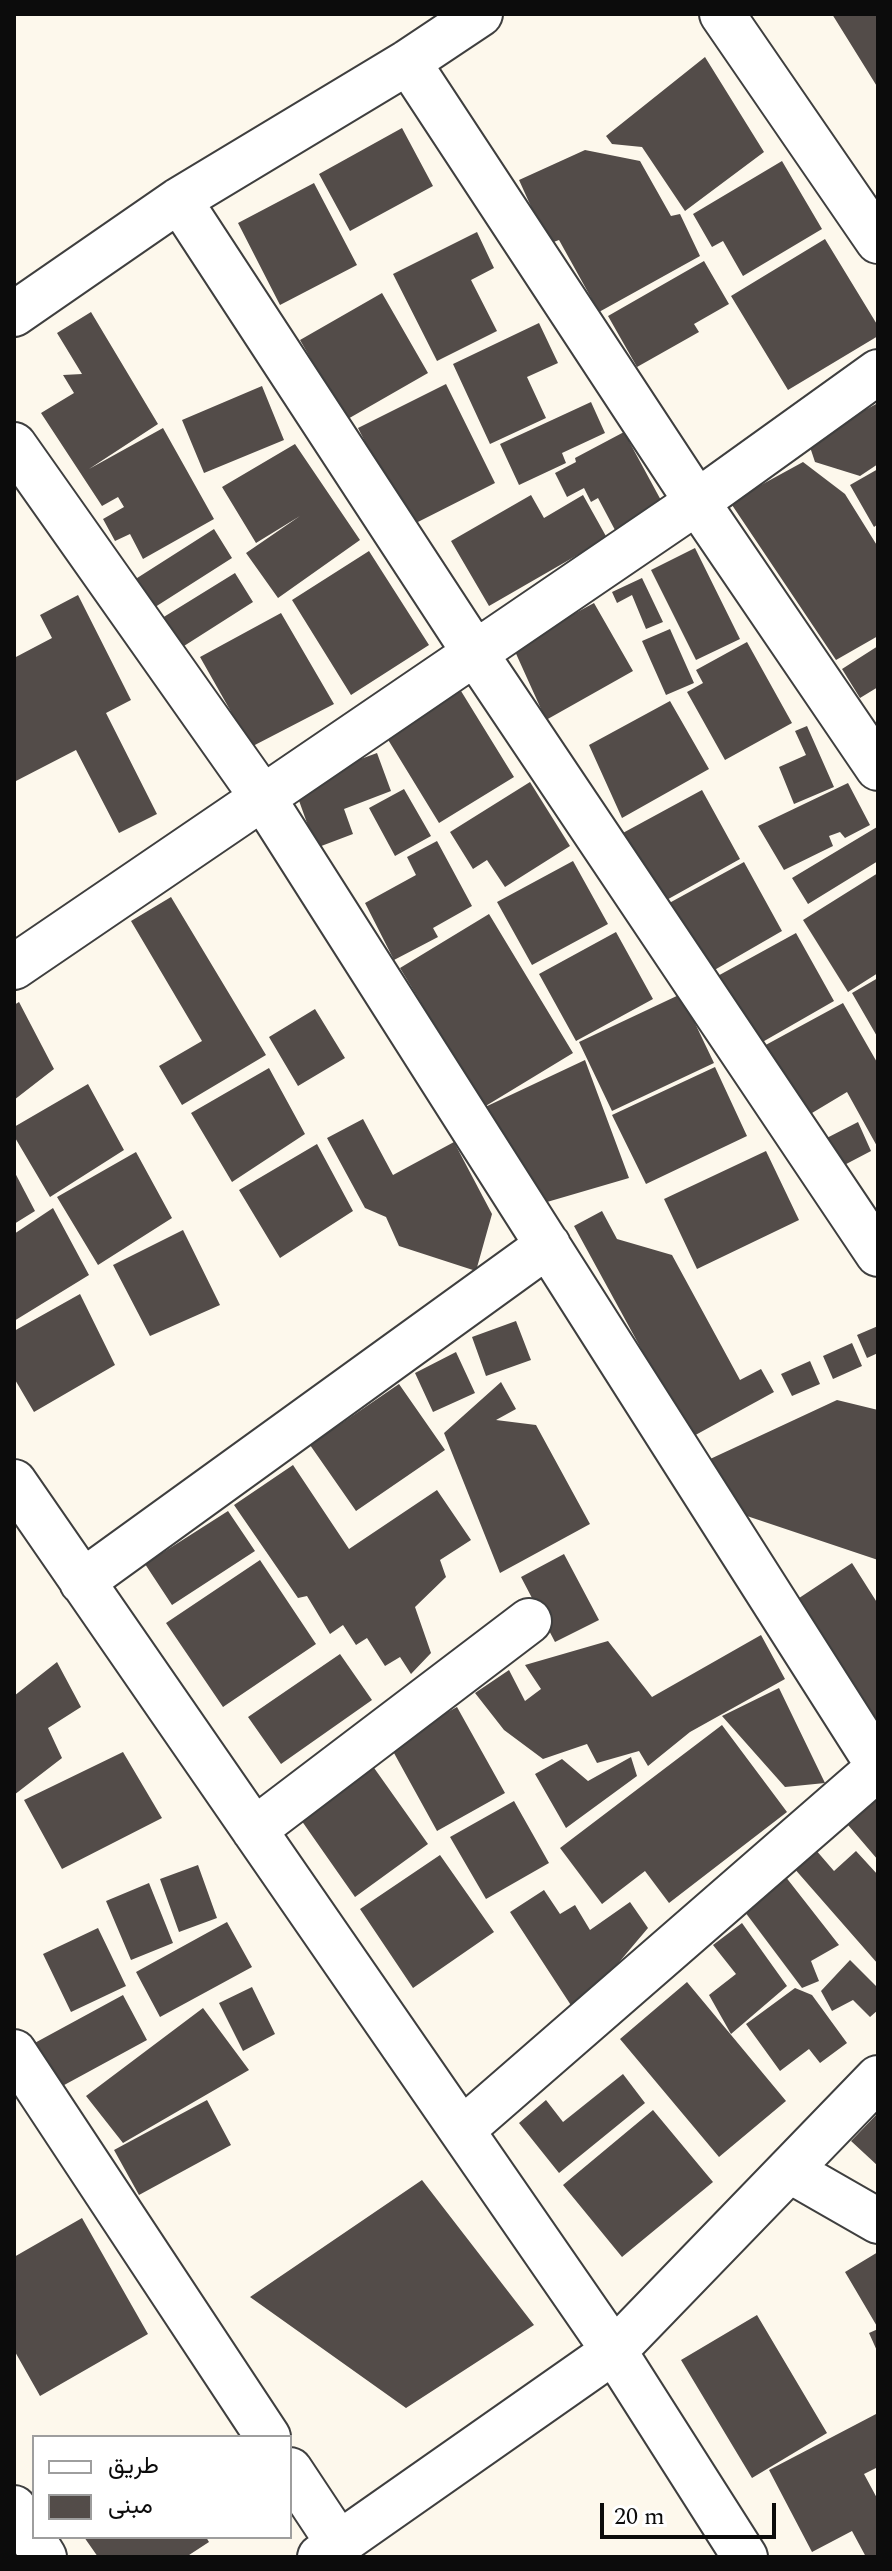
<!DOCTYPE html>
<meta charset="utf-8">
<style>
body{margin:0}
#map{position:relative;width:892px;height:2571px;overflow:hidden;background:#fdf8ec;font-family:Spectral,Vazirmatn,serif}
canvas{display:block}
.frame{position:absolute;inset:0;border:16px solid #0c0c0c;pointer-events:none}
.legend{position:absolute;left:32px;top:2435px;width:260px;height:104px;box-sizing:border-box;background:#fff;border:2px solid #9e9e9e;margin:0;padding:10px 14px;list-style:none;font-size:24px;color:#0c0c0c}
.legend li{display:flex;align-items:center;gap:16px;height:40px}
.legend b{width:40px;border:2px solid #9e9e9e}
.scale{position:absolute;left:600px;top:2503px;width:176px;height:36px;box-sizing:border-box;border:4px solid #0c0c0c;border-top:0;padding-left:10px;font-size:24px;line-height:28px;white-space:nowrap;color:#0c0c0c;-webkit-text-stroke:6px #fff;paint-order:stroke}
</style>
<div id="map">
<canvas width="892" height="2571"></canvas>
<div class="frame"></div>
<ul class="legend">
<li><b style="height:10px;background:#fff"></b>طريق</li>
<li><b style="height:22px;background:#534c49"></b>مبنى</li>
</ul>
<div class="scale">20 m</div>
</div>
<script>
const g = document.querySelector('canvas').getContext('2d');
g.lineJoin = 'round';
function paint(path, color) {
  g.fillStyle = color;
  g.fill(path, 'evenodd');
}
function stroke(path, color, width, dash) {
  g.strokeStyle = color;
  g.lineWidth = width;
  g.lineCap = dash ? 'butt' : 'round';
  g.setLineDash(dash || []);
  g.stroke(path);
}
const building = new Path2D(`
 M832,14h46v74z
 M705,57l59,95 -79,59 -43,-64 -30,-3 -6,-8z
 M402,128l31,58 -83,45 -31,-57z
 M585,150l55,11 31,55 9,-2 20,42 -101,56 -40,-72 -11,4 -29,-64z
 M782,161l40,68 -79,47 -20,-35 -11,6 -19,-33z
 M314,183l43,82 -77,40 -42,-82z
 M477,232l17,36 -23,12 26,51 -60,30 -44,-87z
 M825,239l53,87v10l-90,54 -57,-94z
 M704,261l25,43 -35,20 5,8 -62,35 -29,-51z
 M382,293l46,80 -82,47 -46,-80z
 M91,312l67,112 -69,45 74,-41 51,91 -71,40 -13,-25 -15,7 -12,-22 21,-12 -6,-10 -16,9 -61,-93 33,-20 -11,-18 19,-1 -25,-41z
 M539,323l19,40 -31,14 19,41 -56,26 -37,-80z
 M446,384l49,99 -87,44 -50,-99z
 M262,386l22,54 -80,33 -22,-53z
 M591,402l14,31 -43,20 4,10 -47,22 -19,-41z
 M878,403v61l-18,12 -45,-14 -7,-21z
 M624,432l39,72 -48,26 -17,-32 -7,4 -7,-14 -17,9 -12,-24 21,-11 -1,-4z
 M295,444l65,96 -82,58 -32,-45 54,-37 -44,27 -34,-56z
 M803,462l42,32 33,53v89l-42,24 -106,-158z
 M878,469v55l-4,3 -24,-42z
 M531,495l13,23 39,-23 24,43 -118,68 -38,-65z
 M214,529l18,29 -80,51 -18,-29z
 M695,548l45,91 -44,21 -45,-90z
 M369,551l60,94 -78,50 -59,-95z
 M235,573l18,29 -80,51 -19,-30z
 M642,578l21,44 -17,7 -14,-34 -15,8 -5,-11z
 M78,595l53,105 -25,13 51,101 -38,19 -43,-83 -62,32v-124l38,-20 -12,-23z
 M594,603l39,68 -87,49 -33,-73z
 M281,613l53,91 -83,43 -51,-90z
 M670,629l24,54 -28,12 -24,-54z
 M747,642l45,81 -67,37 -38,-68 16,-9 -7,-13z
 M878,646v41l-18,11 -18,-29z
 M461,691l53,86 -75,46 -52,-85z
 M670,701l39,68 -87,49 -33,-73z
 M807,726l27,61 -40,17 -15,-37 27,-12 -11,-24z
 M377,753l14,38 -47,18 9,25 -37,14 -23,-64z
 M530,782l40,64 -65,41 -18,-27 -14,9 -23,-37z
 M848,783l22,42 -25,13 -5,-6 -11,4 4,10 -49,24 -26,-44z
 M404,789l27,47 -36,20 -26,-48z
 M702,790l38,69 -86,48 -33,-73z
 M877,827l1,34 -70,43 -16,-26z
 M437,841l35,65 -39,22 5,9 -44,23 -29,-57 51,-28 -9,-18z
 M573,861l35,63 -76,41 -35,-63z
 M744,862l38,69 -78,45 -42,-69z
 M878,873v100l-30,19 -45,-72z
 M171,897l95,158 -84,50 -23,-39 43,-25 -71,-120z
 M489,914l84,139 -89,54 -84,-139z
 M616,932l37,67 -77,42 -37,-67z
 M796,933l38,68 -82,47 -38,-70z
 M878,978v60l-26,-45z
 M681,994l33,69 -102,48 -33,-69z
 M19,1002l35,67 -40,31v-95z
 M843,1003l35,61v84l-31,-56 -45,27 -40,-72z
 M315,1009l30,49 -47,28 -29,-49z
 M585,1060l44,118 -82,24 -64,-94z
 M715,1067l32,69 -101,48 -34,-69z
 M269,1068l36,66 -73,48 -41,-69z
 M88,1084l36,66 -74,47 -36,-61v-9z
 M363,1119l30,56 61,-33 38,72 -16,57 -77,-25 -13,-29 -21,-9 -38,-70z
 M858,1122l13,29 -40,21 -14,-29z
 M317,1144l36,67 -73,47 -41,-68z
 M766,1151l33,69 -102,49 -33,-70z
 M136,1152l36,66 -74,47 -41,-68z
 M14,1171l21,40 -21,13z
 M53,1208l36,67 -75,46v-87z
 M602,1211l15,28 55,16 68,125 21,-11 13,23 -84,46 -116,-212z
 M183,1230l37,75 -70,31 -37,-71z
 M80,1294l35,71 -81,47 -20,-34v-47z
 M516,1321l15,39 -45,16 -14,-39z
 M878,1326v27l-11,5 -10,-23z
 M852,1343l10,23 -29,13 -10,-23z
 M456,1352l19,41 -42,19 -18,-39z
 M810,1361l10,23 -28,12 -11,-22z
 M501,1382l15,27 -20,11 40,5 54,99 -90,49 -56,-140z
 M399,1384l46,66 -89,61 -46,-66z
 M837,1400l41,10v150l-146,-49 -24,-51z
 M293,1465l56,84 88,-59 34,50 -31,20 6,17 -31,30 16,46 -20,21 -11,-17 -15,9 -18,-28 -11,7 -13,-20 -13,9 -23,-38 -9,2 -64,-93z
 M228,1511l27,40 -83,54 -27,-41z
 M564,1554l35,66 -44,22 -34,-65z
 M260,1560l56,84 -93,63 -57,-84z
 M852,1563l26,41v116l-17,11 -80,-121z
 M761,1635l24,44 -95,53 -42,34 -9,-15 -42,12 -10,-19 -44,15 -39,-29 -29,-37 34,-23 16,31 16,-12 -16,-24 83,-24 44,56z
 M340,1654l32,46 -91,64 -33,-47z
 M57,1662l24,45 -33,21 14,30 -48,37v-99z
 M779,1688l46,95 -40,4 -63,-71z
 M457,1707l48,86 -68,38 -48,-87z
 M722,1725l65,87 -118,91 -24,-32 -43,33 -42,-56z
 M123,1752l39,66 -100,51 -38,-69z
 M631,1757l6,19 -71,52 -31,-54 27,-15 26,22z
 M372,1765l56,79 -73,53 -56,-80z
 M878,1799v61l-30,-35z
 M514,1801l35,62 -63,36 -36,-62z
 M815,1849l19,22 22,-20 22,24v89l-85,-97z
 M440,1855l54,77 -81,56 -53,-79z
 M198,1865l19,53 -38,14 -19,-53z
 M785,1876l54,69 -28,16 8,20 -17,7 -57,-76z
 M149,1883l24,60 -42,17 -25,-59z
 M544,1890l16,24 15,-9 15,25 40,-28 18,26 -72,85 -66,-101z
 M227,1922l25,45 -92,50 -24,-45z
 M742,1923l45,63 -56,48 -22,-39 27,-21 -23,-29z
 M98,1928l28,58 -55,26 -28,-58z
 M850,1960l28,28v22l-8,7 -17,-17 -21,11 -11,-20z
 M687,1982l99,119 -67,56 -99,-118z
 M252,1987l23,47 -32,17 -24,-48z
 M795,1988l17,7 35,48 -27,20 -11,-14 -29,22 -34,-47z
 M123,1995l24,45 -92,50 -24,-45z
 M203,2008l46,62 -126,73 -37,-47z
 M623,2074l22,29 -86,70 -40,-50 27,-23 17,22z
 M207,2100l24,45 -92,50 -25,-45z
 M653,2110l60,72 -91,75 -59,-72z
 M878,2113v53l-27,-25z
 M422,2180l112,145 -128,83 -156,-111z
 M82,2218l66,116 -108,62 -26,-46v-93z
 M878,2252v76l-33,-56z
 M757,2315l70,118 -75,45 -71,-118z
 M878,2329v24l-9,-20z
 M878,2413v54l-14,7 14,26v57h-12l-14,-26 -40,21 -43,-82z
 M84,2537h122l3,5 -23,15h-88z`);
const street = new Path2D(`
 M722,14l156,227
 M408,62l289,440 181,266
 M179,200l296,453 403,601
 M14,314l165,-114 229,-138 72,-48
 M14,445l249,353 615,967
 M14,967l683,-465 181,-130
 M14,1482l600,869 131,206
 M82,1582l466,-337
 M254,1830l275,-209
 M14,2052l254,385
 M462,2130l416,-362
 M789,2170l89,51
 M290,2470l49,74
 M14,2508l30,49
 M320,2557l294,-206 264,-273`);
paint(building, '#534c49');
stroke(street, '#3f3f3f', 48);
stroke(street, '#fff', 44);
</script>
